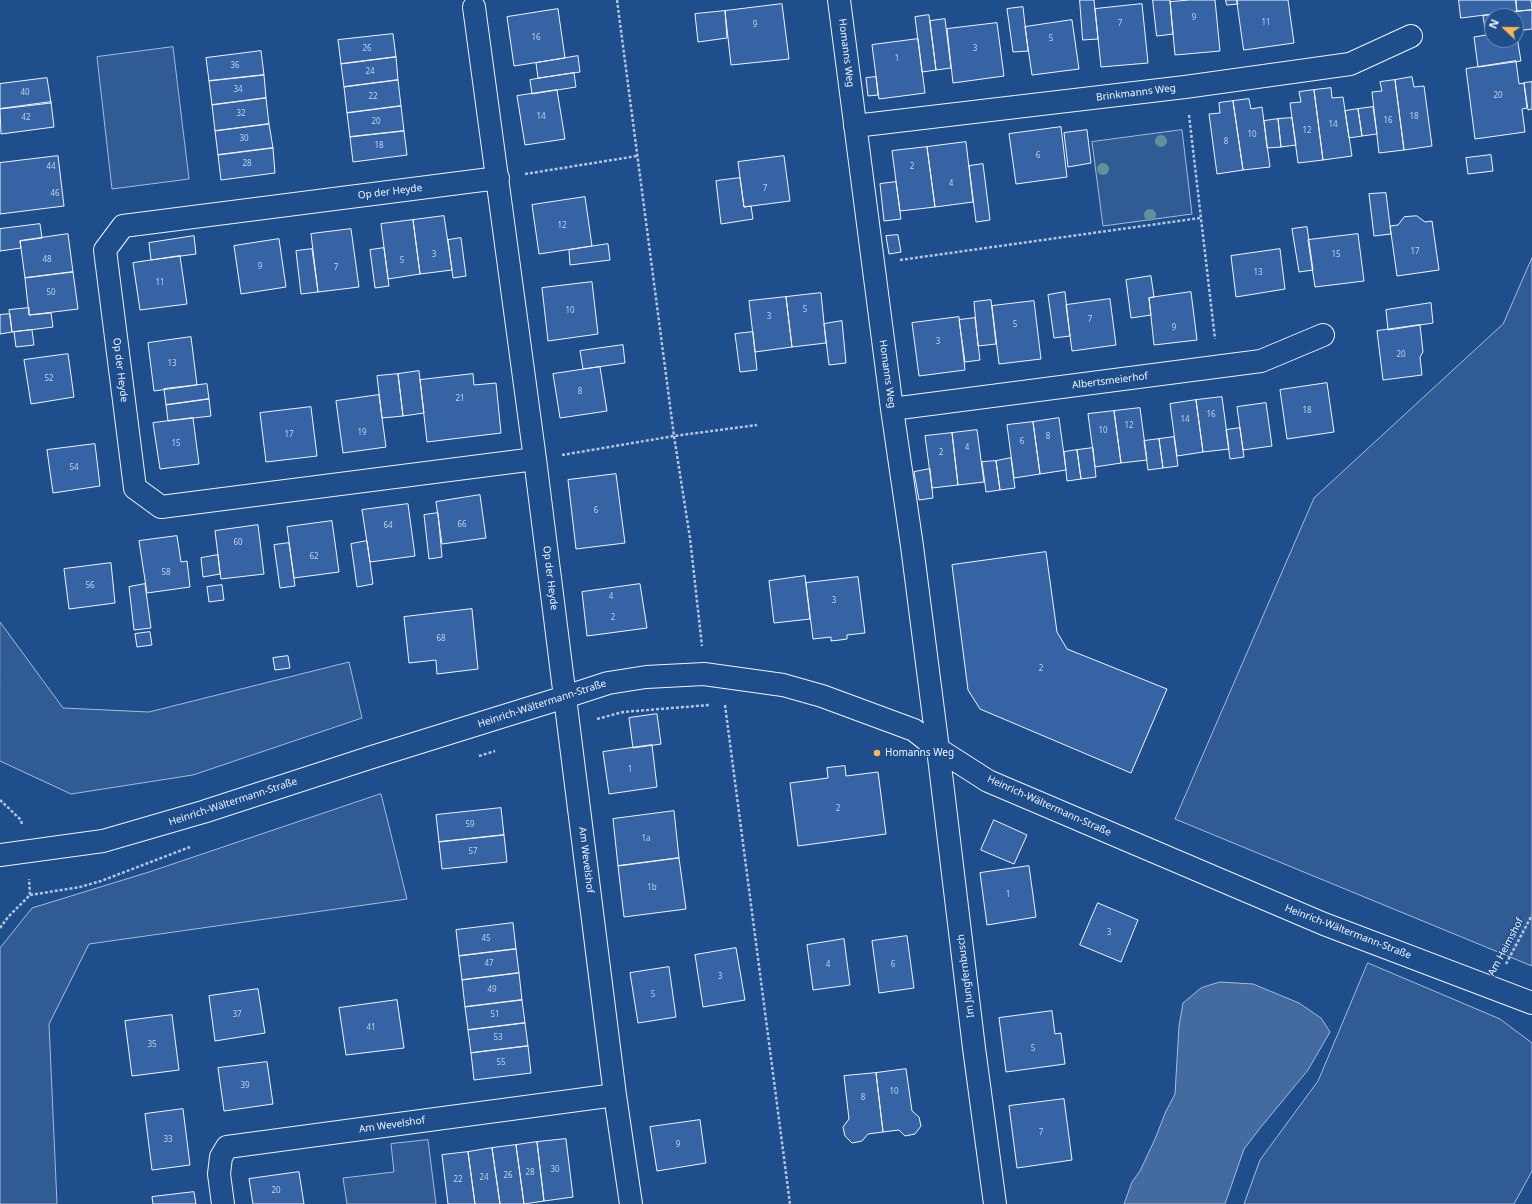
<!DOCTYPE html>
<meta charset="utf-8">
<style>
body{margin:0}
#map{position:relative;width:1532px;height:1204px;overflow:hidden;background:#1f4e8c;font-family:"Noto Sans",sans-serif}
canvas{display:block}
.north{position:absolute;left:1484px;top:8px;width:40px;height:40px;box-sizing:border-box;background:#1f4e8c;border:1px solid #7391ba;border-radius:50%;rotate:292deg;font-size:11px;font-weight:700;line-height:16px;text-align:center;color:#f2f6ff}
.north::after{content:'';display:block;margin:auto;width:14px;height:18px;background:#ffb74d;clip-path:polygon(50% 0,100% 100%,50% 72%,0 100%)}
</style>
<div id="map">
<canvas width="1532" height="1204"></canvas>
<div class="north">N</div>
</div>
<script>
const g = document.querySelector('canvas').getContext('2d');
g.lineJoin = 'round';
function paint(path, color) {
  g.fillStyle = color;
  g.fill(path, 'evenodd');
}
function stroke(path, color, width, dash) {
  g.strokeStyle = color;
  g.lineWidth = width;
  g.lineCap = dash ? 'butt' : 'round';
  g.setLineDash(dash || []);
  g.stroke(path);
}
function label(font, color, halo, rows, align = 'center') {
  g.font = font + ' "Noto Sans",sans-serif';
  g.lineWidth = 3;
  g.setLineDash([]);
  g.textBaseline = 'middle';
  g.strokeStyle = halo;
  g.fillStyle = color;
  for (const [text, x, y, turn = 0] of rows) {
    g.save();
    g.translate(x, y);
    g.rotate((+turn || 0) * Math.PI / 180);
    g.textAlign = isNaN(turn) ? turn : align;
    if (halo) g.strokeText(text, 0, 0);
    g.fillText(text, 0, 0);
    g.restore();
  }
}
const built = new Path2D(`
 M173,47l16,132 -77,10 -15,-132z
 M1182,130l10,84 -89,12 -11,-84z
 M1532,258v708l-357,-147 139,-321 189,-174z
 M0,622l63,86 86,4 200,-50 13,56 -169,57 -122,19 -71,-33z
 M381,794l26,105 -318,45 -40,80 8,180h-57v-256l32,-40 117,-36z
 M1368,963l132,56 32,24v128l-18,33h-270l16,-44 58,-79z
 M428,1140l8,64h-89l-4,-26 51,-6 -3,-28z`);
const water = new Path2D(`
 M1220,982l33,2 46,19 22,15 9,14 -22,38 -47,57 -17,22 -19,55h-101l8,-22 8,-11 15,-32 11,-28 9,-17 4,-68 4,-23 18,-15z`);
const building = new Path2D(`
 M1080,0h14l4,39 -15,1z
 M1153,0h17l3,34 -16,2z
 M1190,0h25l5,51 -45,4 -5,-53z
 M1226,0h11l1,4 -11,1z
 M1237,0h51l6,43 -50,7z
 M1459,0h57l1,11 -56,7z
 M1516,0h15l1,10 -15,1z
 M782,4l7,55 -58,6 -6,-54z
 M1142,4l6,59 -47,4 -6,-58z
 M1023,7l5,44 -15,1 -6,-43z
 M558,9l7,49 -51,8 -7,-49z
 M1532,10v19l-16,2v-15h-24v18l-6,1 -3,-19z
 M725,11l2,27 -29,4 -3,-28z
 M929,15l7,55 -14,2 -7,-55z
 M945,19l6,49 -15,2 -6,-49z
 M1072,20l7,49 -47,6 -7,-48z
 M997,23l7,53 -51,7 -6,-54z
 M1516,31l5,30 -43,6 -4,-30 18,-3v6h24z
 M393,34l3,23 -55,7 -3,-24z
 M918,39l7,54 -46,6 -7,-54z
 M261,51l3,24 -55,6 -3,-23z
 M578,56l2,16 -42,6 -2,-15z
 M396,57l2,23 -54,7 -3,-23z
 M1516,61l3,23 5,-1 3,25 -5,1 3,23 -50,7 -9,-70z
 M574,73l2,14 -44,7 -2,-14z
 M264,75l2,23 -54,7 -3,-24z
 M876,77l2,18 -10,1 -2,-18z
 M1412,77l2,10 10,-1 8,60 -28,4 -9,-70z
 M47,78l4,25 -51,6v-25z
 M398,80l3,26 -54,7 -3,-26z
 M1395,80l9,70 -25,3 -7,-61 10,-1 -2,-9z
 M1532,82v27l-4,1 -4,-27z
 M1331,88l1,10 11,-1 9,59 -29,4 -9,-70z
 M557,90l8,49 -40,6 -8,-49z
 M1314,90l9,70 -25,3 -8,-60 11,-1 -2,-10z
 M266,98l3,26 -54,7 -3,-26z
 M1249,99l2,10 11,-2 8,60 -27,3 -10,-69z
 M1233,101l10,69 -26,4 -8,-60 11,-1 -1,-10z
 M51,102l3,25 -53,7 -1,-25z
 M401,106l3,25 -54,6 -3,-24z
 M1373,107l4,27 -15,2 -4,-27z
 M1358,109l4,27 -13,2 -4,-27z
 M1292,118l4,27 -15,2 -3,-28z
 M1278,119l3,28 -14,1 -3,-27z
 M269,124l4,24 -55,7 -3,-24z
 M1061,127l6,50 -51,7 -7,-50z
 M1087,130l4,33 -23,4 -4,-34z
 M404,131l3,24 -54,7 -3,-25z
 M966,142l7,60 -38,5 -8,-60z
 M927,147l8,60 -35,4 -8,-60z
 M273,148l2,25 -54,7 -3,-25z
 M1491,155l2,16 -25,3 -2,-16z
 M58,156l6,50 -64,8v-51z
 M784,156l6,45 -46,6 -6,-45z
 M983,164l7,56 -14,2 -7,-56z
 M740,178l4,29 7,-1 2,13 -32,5 -5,-43z
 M896,182l5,37 -17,2 -4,-37z
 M1386,193l5,41 -17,2 -5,-42z
 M585,197l7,49 -53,8 -7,-49z
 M444,216l8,54 -32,4 -7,-54z
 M1417,216l8,6 7,-1 7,49 -42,6 -7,-50 8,-1 6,-8z
 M413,220l7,54 -32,5 -7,-55z
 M40,224l2,14 -22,3 1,7 -21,3v-22z
 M1307,227l6,43 -14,2 -7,-43z
 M351,229l8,58 -41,5 -7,-58z
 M68,234l5,38 -48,6 -5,-37z
 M1358,234l6,47 -49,6 -7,-47z
 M898,235l3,17 -12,2 -3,-18z
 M194,236l2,18 -45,6 -2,-17z
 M461,238l5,38 -13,2 -5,-38z
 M279,239l7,48 -45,7 -7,-48z
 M608,244l2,16 -40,5 -1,-15z
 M384,248l5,38 -14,2 -5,-38z
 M312,249l6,43 -17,2 -5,-43z
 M1280,249l5,40 -49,8 -5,-41z
 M180,256l7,48 -47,6 -7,-47z
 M73,272l5,37 -49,6 -4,-37z
 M1151,276l3,21 -5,1 2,17 -20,3 -5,-38z
 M592,282l6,52 -50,7 -6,-53z
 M1065,292l5,44 -16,2 -6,-43z
 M1191,292l6,48 -43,5 -5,-47z
 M821,293l5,50 -34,4 -6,-50z
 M786,297l6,50 -37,5 -6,-51z
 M1110,299l6,46 -44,6 -6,-46z
 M991,300l5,44 -18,2 -4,-44z
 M1034,301l7,58 -42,5 -7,-58z
 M1431,303l2,20 -45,7 -2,-20z
 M29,308v7l22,-2 2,14 -41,5 -3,-22z
 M10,314l2,18 -12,2v-19z
 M959,317l6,53 -46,6 -7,-53z
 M975,318l5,42 -15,2 -6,-42z
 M842,321l4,42 -17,2 -5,-41z
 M1420,325l3,27 -3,5 2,18 -39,5 -6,-49z
 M32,330l2,15 -18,2 -2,-15z
 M753,332l4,38 -17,2 -5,-38z
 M191,337l6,48 -43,6 -6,-48z
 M623,345l2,18 -42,6 -3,-18z
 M68,354l6,43 -43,7 -7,-44z
 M600,367l7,44 -47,7 -7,-44z
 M419,371l5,42 -21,3 -5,-42z
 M398,374l5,42 -21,2 -5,-42z
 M473,374l1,11 22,-2 5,50 -74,9 -7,-62z
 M1327,383l7,49 -47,7 -7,-49z
 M207,384l2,15 -43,6 -2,-16z
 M379,395l7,52 -43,6 -7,-52z
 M1222,397l7,52 -26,3 -7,-52z
 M209,399l2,17 -43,5 -2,-16z
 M1196,400l7,52 -26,4 -7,-52z
 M1266,403l6,43 -29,4 -6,-43z
 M311,407l6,49 -51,6 -6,-49z
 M1140,408l7,52 -26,3 -7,-52z
 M1114,411l7,52 -26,4 -7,-53z
 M193,418l6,46 -39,5 -7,-46z
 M1059,418l7,52 -26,4 -7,-52z
 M1033,422l7,52 -26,4 -7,-53z
 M1240,428l4,29 -14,2 -4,-29z
 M977,430l7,52 -26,3 -6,-52z
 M952,433l6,52 -26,3 -7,-52z
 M1174,437l4,29 -15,2 -4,-29z
 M1159,439l4,29 -15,2 -4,-29z
 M95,444l5,42 -47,7 -6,-43z
 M1093,448l3,29 -15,2 -4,-29z
 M1077,450l4,29 -14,2 -3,-29z
 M1011,458l4,30 -15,2 -4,-29z
 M996,461l4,29 -14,2 -4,-30z
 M930,469l3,29 -14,2 -5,-28z
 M616,474l9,69 -49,6 -8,-69z
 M480,495l6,43 -44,6 -6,-42z
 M408,504l7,52 -45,6 -8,-52z
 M438,513l4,44 -13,2 -5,-44z
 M332,521l7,51 -45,6 -7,-51z
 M258,525l6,49 -43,5 -6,-48z
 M177,536l4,26 6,-1 3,26 -43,6 -8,-52z
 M367,541l6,43 -16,3 -6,-43z
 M289,543l6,43 -15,2 -6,-43z
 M1046,552l11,80 10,17 100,40 -36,84 -151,-64 -12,-19 -16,-125z
 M218,555l2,19 -17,3 -2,-19z
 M111,563l4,40 -46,6 -5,-40z
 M805,576l5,43 -36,4 -5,-42z
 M858,577l7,56 -18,2v4l-7,1 -9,1v-4l-18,2 -7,-56z
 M145,584l6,44 -17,2 -5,-43z
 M640,584l7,44 -60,8 -5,-44z
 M222,585l2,15 -15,2 -2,-15z
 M472,609l6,60 -41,5 -1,-14 -27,3 -5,-46z
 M150,632l2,13 -15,2 -2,-13z
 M288,656l2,12 -15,2 -2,-12z
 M657,714l4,30 -28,4 -4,-30z
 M652,745l5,42 -48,7 -6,-42z
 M845,766l1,10 32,-4 8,62 -88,12 -8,-63 38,-5 -1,-10z
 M501,808l3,27 -65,7 -3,-27z
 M674,811l5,47 -61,8 -5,-47z
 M994,820l33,15 -13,29 -33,-14z
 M504,835l3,27 -65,7 -3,-27z
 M679,858l7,51 -62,8 -6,-51z
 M1029,866l7,51 -49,8 -7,-52z
 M1098,903l40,17 -17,42 -41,-17z
 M513,923l3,26 -57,7 -3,-26z
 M907,936l7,52 -35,5 -7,-52z
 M844,939l6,46 -37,5 -6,-45z
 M736,948l9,52 -42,7 -8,-52z
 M516,949l3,24 -57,7 -3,-24z
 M669,967l7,50 -38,6 -8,-50z
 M519,973l3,27 -57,7 -3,-27z
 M258,989l7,44 -50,8 -6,-45z
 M397,1000l7,48 -58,7 -7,-47z
 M522,1000l3,23 -57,7 -3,-23z
 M1052,1011l3,23 6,-1 4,31 -59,8 -7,-54z
 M172,1015l7,55 -47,6 -7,-55z
 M525,1023l3,23 -57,7 -3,-23z
 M528,1046l3,27 -57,7 -3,-27z
 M267,1062l6,42 -49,7 -6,-43z
 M906,1069l6,42 7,6 2,9 -6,8 -10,2 -6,-6 -16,2 -7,-59z
 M876,1073l7,59 -15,2 -6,7 -10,2 -7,-7 -2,-9 6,-8 -5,-43z
 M1064,1099l8,61 -55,8 -8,-62z
 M183,1109l7,56 -38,5 -7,-56z
 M700,1120l6,43 -49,8 -7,-44z
 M566,1139l7,58 -29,4 -7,-59z
 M537,1142l7,59 -20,3 -8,-59z
 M516,1145l8,59h-24l-8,-56z
 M492,1148l8,56h-25l-7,-52z
 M468,1152l7,52h-27l-6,-49z
 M299,1172l5,32h-51l-4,-25z
 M194,1192l2,12h-43l-1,-7z`);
const path = new Path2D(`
 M617,0l57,436 16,102 12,108
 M1189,115l26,224
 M525,174l112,-18
 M900,260l300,-42
 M562,455l112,-19 83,-11
 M725,705l65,499
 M597,719l26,-7 86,-7
 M479,756l16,-5
 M0,800l21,20 1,5
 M30,895l50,-8 21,-6 89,-34
 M0,928l8,-11 22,-22 -1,-16
 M1506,964l26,-49`);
const minor = new Path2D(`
 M839,0l53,409 20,137 26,203 36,299 21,156
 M474,7l61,452 80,636 16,109
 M855,126l330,-39 165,-23 61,-28
 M498,178l-375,48 -18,24 30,238 26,19 374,-48
 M892,409l369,-48 62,-26
 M0,855l103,-14 100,-29 166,-54 196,-61 43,-14 38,-6 58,-3 79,11 39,11 92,34 24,19 50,32 336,143 208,79
 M223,1204l-4,-30 2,-17 6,-10 388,-52`);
const trees = [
 [1161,141],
 [1103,169],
 [1150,215]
];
const markers = [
 [877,753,4,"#ffb74d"]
];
const numberNames = [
 ["9",1194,18],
 ["11",1266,23],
 ["7",1120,24],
 ["9",755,25],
 ["16",536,38],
 ["5",1051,39],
 ["26",367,49],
 ["3",975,49],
 ["1",897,59],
 ["36",235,66],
 ["24",370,72],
 ["34",238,90],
 ["40",25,93],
 ["20",1498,96],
 ["22",373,97],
 ["32",241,114],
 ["14",541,117],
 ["18",1414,117],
 ["42",26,118],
 ["16",1388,121],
 ["20",376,122],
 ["14",1333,125],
 ["12",1307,131],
 ["10",1252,135],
 ["30",244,139],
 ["8",1226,142],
 ["18",379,146],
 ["6",1038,156],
 ["28",247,164],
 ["44",51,167],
 ["2",912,167],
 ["4",951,184],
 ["7",765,189],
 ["46",55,194],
 ["12",562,226],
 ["17",1415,252],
 ["3",434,255],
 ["15",1336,255],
 ["48",47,260],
 ["5",402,261],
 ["9",260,267],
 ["7",336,268],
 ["13",1258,273],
 ["11",160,283],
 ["50",51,293],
 ["5",805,310],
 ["10",570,311],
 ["3",769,317],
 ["7",1090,320],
 ["5",1015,325],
 ["9",1174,328],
 ["3",938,342],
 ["20",1401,355],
 ["13",172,364],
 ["52",49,379],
 ["8",580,392],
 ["21",460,399],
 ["18",1307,411],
 ["16",1211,415],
 ["14",1185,420],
 ["12",1129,426],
 ["10",1103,431],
 ["19",362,433],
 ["17",289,435],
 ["8",1048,437],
 ["6",1022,442],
 ["15",176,444],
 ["4",967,448],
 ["2",941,453],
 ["54",74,468],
 ["6",596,511],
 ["66",462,525],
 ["64",388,526],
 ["60",238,543],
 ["62",314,557],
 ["58",166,573],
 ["56",90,586],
 ["4",611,597],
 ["3",834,601],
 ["2",613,618],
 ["68",441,639],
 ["2",1041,669],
 ["1",630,770],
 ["2",838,809],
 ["59",470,825],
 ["1a",646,839],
 ["57",473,852],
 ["1b",652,888],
 ["1",1008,895],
 ["3",1109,933],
 ["45",486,939],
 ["47",489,964],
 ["4",828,965],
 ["6",893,965],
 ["3",720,977],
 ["49",492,990],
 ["5",653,995],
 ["37",237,1015],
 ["51",495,1015],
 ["41",371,1028],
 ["53",498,1038],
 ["35",152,1045],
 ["5",1033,1049],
 ["55",501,1063],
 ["39",245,1086],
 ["10",894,1092],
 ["8",863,1098],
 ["7",1041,1133],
 ["33",168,1140],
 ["9",678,1145],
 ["30",555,1170],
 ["28",530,1173],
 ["26",508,1176],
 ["24",484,1178],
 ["22",458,1180],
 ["20",276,1191]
];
const streetNames = [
 ["Homanns Weg",846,53,83],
 ["Brinkmanns Weg",1136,93,-7],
 ["Op der Heyde",390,192,-7],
 ["Op der Heyde",120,370,83],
 ["Homanns Weg",887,374,82],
 ["Albertsmeierhof",1110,381,-7],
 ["Op der Heyde",550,578,83],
 ["Heinrich-Wältermann-Straße",542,704,-18],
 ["Heinrich-Wältermann-Straße",233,802,-18],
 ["Heinrich-Wältermann-Straße",1049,806,24],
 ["Am Wevelshof",586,860,83],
 ["Heinrich-Wältermann-Straße",1348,932,21],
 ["Am Heimshof",1506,947,-62],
 ["Im Jungfernbusch",966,976,-97],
 ["Am Wevelshof",392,1125,-8]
];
const poiNames = [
 ["Homanns Weg",885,753]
];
paint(built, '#305b95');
stroke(built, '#a8bbd7', 1);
paint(water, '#446ba0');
stroke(water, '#a8bbd7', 1);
paint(building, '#3563a3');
stroke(building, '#f2f6ff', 1);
stroke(minor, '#f2f6ff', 24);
stroke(path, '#b3c4dc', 2.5, [3, 2]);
stroke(minor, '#1f4e8c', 22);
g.fillStyle = '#61919a';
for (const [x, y] of trees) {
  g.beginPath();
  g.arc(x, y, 6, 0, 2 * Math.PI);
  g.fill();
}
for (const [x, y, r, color] of markers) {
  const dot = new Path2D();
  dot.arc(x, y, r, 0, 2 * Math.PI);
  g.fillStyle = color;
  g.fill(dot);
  stroke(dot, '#1f4e8c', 1.5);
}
label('8px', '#c3d1e8', null, numberNames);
label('10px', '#f2f6ff', '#1f4e8c', streetNames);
label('10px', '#f2f6ff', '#1f4e8c', poiNames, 'left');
</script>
